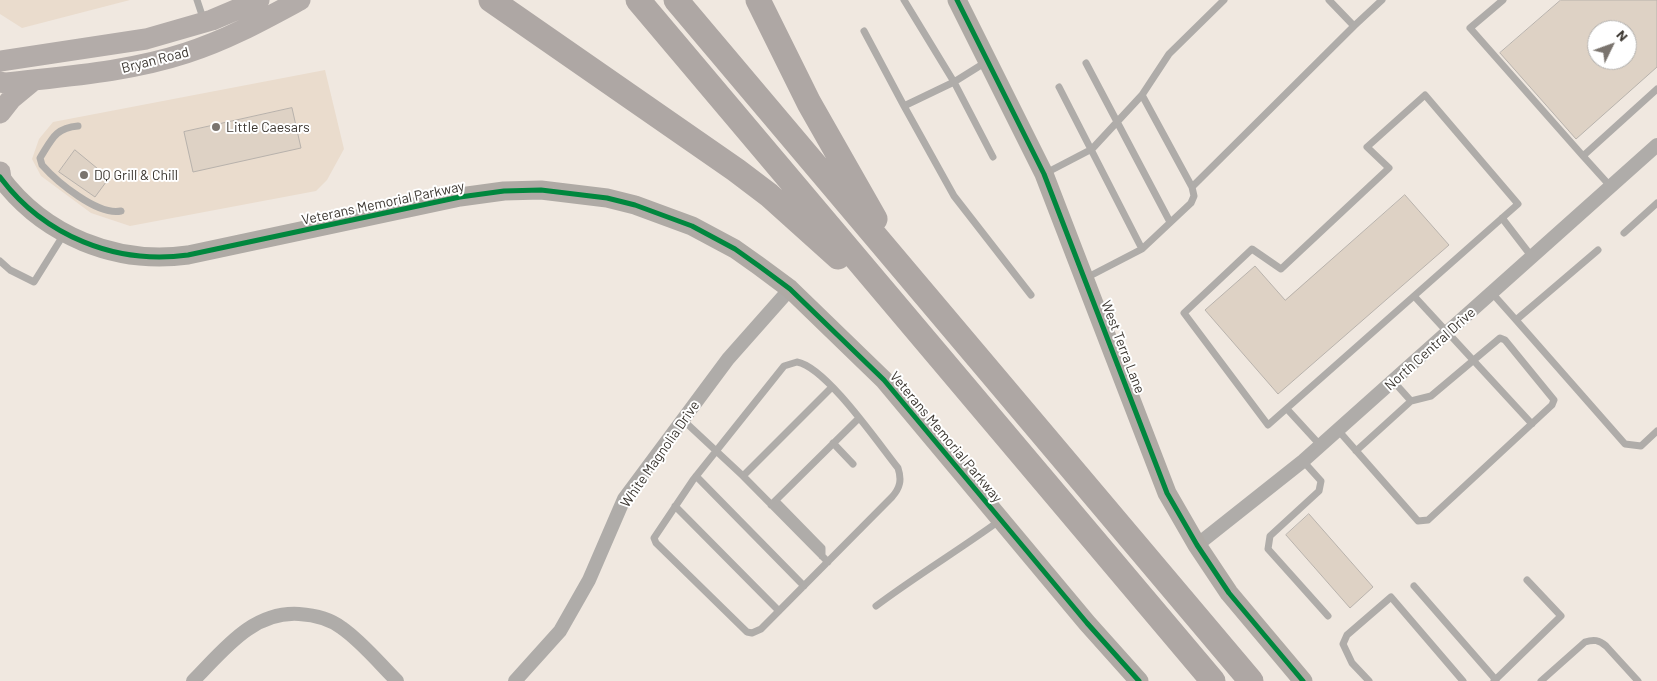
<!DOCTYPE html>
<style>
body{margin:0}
#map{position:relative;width:1657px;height:681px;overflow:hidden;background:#f0e8e0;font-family:Barlow,sans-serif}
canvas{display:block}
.north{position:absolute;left:1587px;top:20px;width:50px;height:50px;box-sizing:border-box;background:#fff;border:1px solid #b1afac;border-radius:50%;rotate:48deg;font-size:14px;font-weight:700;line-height:20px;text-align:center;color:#3b3630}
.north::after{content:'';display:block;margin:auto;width:18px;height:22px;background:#7a746e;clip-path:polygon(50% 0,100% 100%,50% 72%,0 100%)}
</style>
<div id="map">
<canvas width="1657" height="681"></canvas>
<div class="north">N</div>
</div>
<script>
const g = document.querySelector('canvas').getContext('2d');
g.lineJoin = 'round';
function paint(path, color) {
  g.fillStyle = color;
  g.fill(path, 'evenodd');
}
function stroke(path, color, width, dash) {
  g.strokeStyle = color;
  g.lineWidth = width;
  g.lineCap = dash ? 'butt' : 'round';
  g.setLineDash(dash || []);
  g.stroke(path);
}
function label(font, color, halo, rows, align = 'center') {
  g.font = font + ' Barlow,sans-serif';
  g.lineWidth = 4;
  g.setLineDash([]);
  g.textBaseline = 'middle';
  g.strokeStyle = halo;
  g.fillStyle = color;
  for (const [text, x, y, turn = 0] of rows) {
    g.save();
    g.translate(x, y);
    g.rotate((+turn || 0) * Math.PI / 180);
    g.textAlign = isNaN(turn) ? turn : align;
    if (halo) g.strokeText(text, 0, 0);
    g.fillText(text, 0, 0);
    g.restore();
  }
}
const built = new Path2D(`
 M0,0h130l-108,28 -22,-14z
 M325,70l19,79 -17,31 -11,11 -186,35 -39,-13 -50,-37 -9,-17 7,-20 14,-17z`);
const building = new Path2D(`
 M1561,0h96v67l-81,72 -76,-86zM1597,30h30v30h-30z
 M292,108l9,40 -108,24 -9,-40z
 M75,150l34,28 -14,19 -36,-25z
 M1405,195l44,50 -171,149 -73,-84 50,-44 30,34z
 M1309,514l64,73 -23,21 -64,-73z`);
const lane = new Path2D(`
 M197,0l7,21
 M1503,0l-33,28 113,128
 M1354,26l28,-26
 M864,31l40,75 50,-24 -50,-82
 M986,62l-32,20 39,75
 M1086,63l84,159
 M1059,87l83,162
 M1142,95l27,-41 55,-54
 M1425,95l93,109 -250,221 -84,-112 68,-64 29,20 108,-101 -22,-21z
 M904,106l50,90 77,99
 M78,126c-23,2 -26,13 -38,32l2,7c15,17 56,51 79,46
 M1044,174l48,-25 50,-54 50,92 2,9 -3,7 -49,46 -56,29
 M1192,187l162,-161 -25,-26
 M1611,187l-28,-31 74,-67
 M1502,218l30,39
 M1624,233l33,-30
 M0,261l10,9 24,12 30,-48
 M1492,293l24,27 82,-70
 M1414,296l118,128
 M1516,320l109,124 16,2 16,-15
 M797,362c29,5 81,81 101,106 4,12 2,20 -6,29l-131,132 -9,4 -5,-1 -91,-89 -2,-5 39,-58 91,-114z
 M1394,382l17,19
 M1287,409l33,36
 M683,420l60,56 85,86
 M1337,429l81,92 10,-1 124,-115 2,-5 -49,-60 -5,-2 -69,58 -20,5 -55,50
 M833,443l20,21
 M1303,461l18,20 -2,10 -49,45 -2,13 60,67
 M696,476l108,110
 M743,476l89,-89
 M776,501l46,47v8
 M771,505l87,-86
 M675,506l104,105
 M1414,586l82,94
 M876,606c40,-30 83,-56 123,-85
 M1369,681l-17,-18 -9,-19 4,-9 44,-38 72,84
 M1494,681l67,-65 -34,-36
 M1541,681l44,-39c9,-3 14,-2 21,4l32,35`);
const street = new Path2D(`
 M1197,545l106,-84 354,-316
 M193,681c30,-30 59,-70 106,-67 16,1 30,4 43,14 20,14 37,35 55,53
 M515,681l45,-50 29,-51 35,-81 104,-140 62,-70`);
const secondary = new Path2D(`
 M957,0l87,174 123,319 30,52 32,48 74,88
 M0,177c44,59 116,88 188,78l272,-58 44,-6 37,-1 66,8 28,7 57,21 43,23 24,17 31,23 94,91 203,243 52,58`);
const primary = new Path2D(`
 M0,61l146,-22 66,-19 47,-20
 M0,82l6,1c61,-7 122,-11 180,-30 41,-13 77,-33 114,-53
 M0,113l11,-14 23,-19
 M0,172l1,7`);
const highway = new Path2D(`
 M491,0l245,170 33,25 69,62
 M638,0l575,681
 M676,0l575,681
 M758,0l51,103 66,116`);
const cycleway = new Path2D(`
 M957,0l87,174 123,319 30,52 32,48 74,88
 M0,177c44,59 116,88 188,78l272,-58 44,-6 37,-1 66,8 28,7 57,21 43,23 24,17 31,23 94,91 203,243 52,58`);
const markers = [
 [216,127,5,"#7a746e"],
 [84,175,5,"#7a746e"]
];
const streetNames = [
 ["Bryan Road",155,60,-14],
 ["Veterans Memorial Parkway",383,203,-12],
 ["West Terra Lane",1123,347,69],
 ["North Central Drive",1430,349,-42],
 ["Veterans Memorial Parkway",946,437,50],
 ["White Magnolia Drive",660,454,-55]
];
const poiNames = [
 ["Little Caesars",226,127],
 ["DQ Grill & Chill",94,175]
];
paint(built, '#eadccd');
paint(building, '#ded2c5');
stroke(building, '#b8b2ac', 1);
stroke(lane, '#afaca9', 7);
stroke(street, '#afaca9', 14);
stroke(secondary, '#afaaa5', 19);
stroke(primary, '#b3aca9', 21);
stroke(highway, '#aea7a4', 25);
stroke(cycleway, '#00873e', 5);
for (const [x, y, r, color] of markers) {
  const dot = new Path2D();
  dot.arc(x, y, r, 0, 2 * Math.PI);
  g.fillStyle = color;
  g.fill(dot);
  stroke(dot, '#fff', 2);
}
label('14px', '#3b3630', '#fff', streetNames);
label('14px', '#3b3630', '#fff', poiNames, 'left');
</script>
